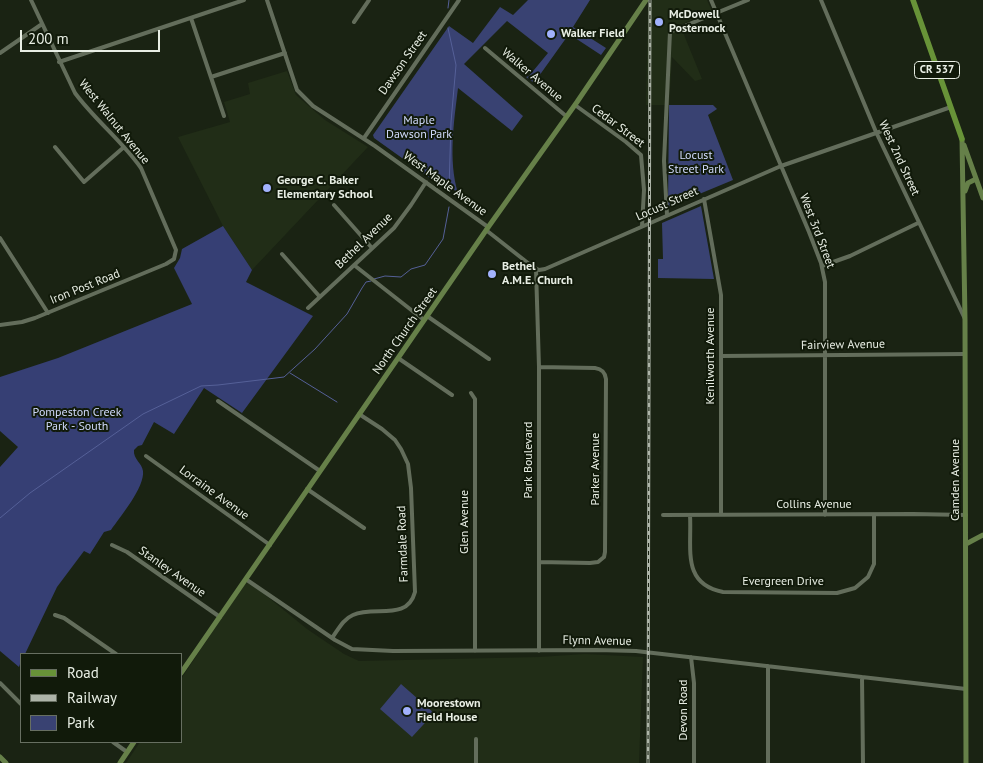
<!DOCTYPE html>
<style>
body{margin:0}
#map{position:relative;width:983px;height:763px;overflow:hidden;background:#1a2313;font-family:"PT Sans",sans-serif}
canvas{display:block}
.legend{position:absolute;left:20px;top:653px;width:162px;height:90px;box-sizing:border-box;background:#111a0a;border:1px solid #676f61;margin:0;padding:6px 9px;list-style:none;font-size:15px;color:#e8eee4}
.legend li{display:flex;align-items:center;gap:10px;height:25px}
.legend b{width:25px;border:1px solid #676f61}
.scale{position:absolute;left:20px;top:30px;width:140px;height:22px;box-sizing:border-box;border:2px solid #e8eee4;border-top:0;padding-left:6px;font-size:15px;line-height:18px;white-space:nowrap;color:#e8eee4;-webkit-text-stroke:4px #111a0a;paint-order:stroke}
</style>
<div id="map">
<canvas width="983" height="763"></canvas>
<ul class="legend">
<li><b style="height:6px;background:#689338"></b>Road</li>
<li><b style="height:6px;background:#adb4a8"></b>Railway</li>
<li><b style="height:14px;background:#394272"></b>Park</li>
</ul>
<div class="scale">200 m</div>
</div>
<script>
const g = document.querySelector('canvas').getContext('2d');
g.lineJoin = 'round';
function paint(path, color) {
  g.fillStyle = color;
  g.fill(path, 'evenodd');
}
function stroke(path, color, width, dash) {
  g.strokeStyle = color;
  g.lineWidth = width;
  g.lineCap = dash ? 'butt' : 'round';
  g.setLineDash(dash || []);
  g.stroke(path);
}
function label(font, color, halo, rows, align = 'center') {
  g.font = font + ' "PT Sans",sans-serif';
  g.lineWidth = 4;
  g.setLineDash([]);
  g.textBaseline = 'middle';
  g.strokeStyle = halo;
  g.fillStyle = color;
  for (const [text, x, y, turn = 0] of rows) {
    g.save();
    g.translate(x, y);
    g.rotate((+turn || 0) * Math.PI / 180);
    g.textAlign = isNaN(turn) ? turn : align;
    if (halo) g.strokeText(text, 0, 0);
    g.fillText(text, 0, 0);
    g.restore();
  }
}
const built = new Path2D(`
 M653,0h54l5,11 -32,14 22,54 -7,2 -23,-24 -3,48h-23l2,-97z
 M287,71l9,24 29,25 43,27 -116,123 -29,-44 -45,-89 52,-15 -6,-20 26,-8 -2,-11z
 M247,580l60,49 37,25 15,7 180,-4 46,-3 58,3 -4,106h-513l14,-21h41v-63z`);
const green = new Path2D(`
 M528,0h62l-17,27 33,21 -5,7 -32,-21 -35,49 -8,-6 3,-1 19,-23 -41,-32 -43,43 59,52 -11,15 -54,-43c-4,34 -10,72 0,105l-5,-4 -2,4 -77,-55 -1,-3 76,-109 24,17 27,-36 13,8z
 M669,105h44l4,4 -9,6 25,65 -65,27z
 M701,206l13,73 -56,-1v-19h5l-1,-36z
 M401,684l33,29 -22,24 -32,-28z`);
const forest = new Path2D(`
 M223,226l29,44 -6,12 67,34 -71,97 -38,-25 -30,46 -20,-12 -12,23 -4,1 -4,4c-1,9 8,13 9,21 2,16 -23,46 -32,59l-7,2 -14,22 -6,-3 -27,36 -32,67h-4v7l-2,6 -19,-16v-184l18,-20 -18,-16v-54l58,-19 134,-54 -18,-36 6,-10 2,-9z`);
const stream = new Path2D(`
 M448,8l1,-8
 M448,28l8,37 -5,57 -2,67
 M374,279l11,-3 16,1 10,-8 14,-4 18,-26 6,-32
 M290,373l47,29
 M0,518l30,-25 113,-79 58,-28 17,-1 66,-8 31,-28 32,-35 15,-26 4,-6 5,-1`);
const street = new Path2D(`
 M267,0l30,90 16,16 62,40 113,81
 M711,0l98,232 12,31 4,19v233
 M821,0l55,132 89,187
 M191,18l33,98
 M354,22l15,-22
 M485,48l81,68
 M0,53l42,-29
 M59,62l185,-62
 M211,77l74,-24
 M575,105l51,37 15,13 3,35 -2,36
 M364,138l95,-138
 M55,147l29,35 40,-35
 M704,199l17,96v220
 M334,205l38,43
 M667,215l-3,-54 6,-129 78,-32
 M486,230l47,37 6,3 6,-1 236,-103 170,-59
 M0,238l48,75
 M282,254l38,43
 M354,265l70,55
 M822,266l28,-10 68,-33
 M536,269l3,98v284
 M308,308l86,-80 17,-23 15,-23
 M427,316l62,43
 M0,325l22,-3 13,-4 131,-54 8,-5 2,-9 -35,-82c-19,-27 -46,-48 -66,-75l-44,-93
 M721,356l244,-2
 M398,358l54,37
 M471,393l4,6v252
 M218,401l102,70
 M146,456l124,89
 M307,489l57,39
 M663,515l250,-1 53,1
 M690,515c2,33 -9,69 33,77l114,1 18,-5 13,-11 6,-13v-49
 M112,545l15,7 93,65
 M539,562l51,1 8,-1 6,-5 1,-5 1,-173c-1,-7 -4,-10 -11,-11l-56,-1
 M247,580l88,60 17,9 41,2 204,-1 39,1 330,38
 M55,615l9,3 52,36
 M332,638c6,-8 11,-19 21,-23 21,-10 54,7 62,-23l-4,-104 -3,-24 -7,-15 -6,-9 -13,-11 -23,-15
 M691,657l3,26v80
 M768,666v97
 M862,677l1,86
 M0,683l21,21
 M476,739v24
 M113,742l14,10`);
const secondary = new Path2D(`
 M962,139l3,181 1,443
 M964,145l19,53
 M965,191l3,-8 8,-4
 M966,544l17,-9
 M181,673l308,-447 88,-124 69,-102
 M0,757l6,6
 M120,763l14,-21`);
const primary = new Path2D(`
 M913,0l49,139`);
const rail = new Path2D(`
 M648,763l2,-763`);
const markers = [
 [659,22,5,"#a2b2fd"],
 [551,34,5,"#a2b2fd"],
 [267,188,5,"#a2b2fd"],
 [492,274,5,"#a2b2fd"],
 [407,711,5,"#a2b2fd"]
];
const shields = [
 [937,70,45]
];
const shieldNames = [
 ["CR 537",937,70]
];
const poiNames = [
 ["McDowell",669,15],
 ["Posternock",669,29],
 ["Walker Field",561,34],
 ["George C. Baker",277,181],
 ["Elementary School",277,195],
 ["Bethel",502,267],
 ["A.M.E. Church",502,281],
 ["Moorestown",417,704],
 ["Field House",417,718]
];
const streetNames = [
 ["Dawson Street",403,63,-55],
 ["Walker Avenue",532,75,40],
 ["West Walnut Avenue",114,122,51],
 ["Cedar Street",618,126,37],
 ["West 2nd Street",899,158,65],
 ["West Maple Avenue",445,184,36],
 ["Locust Street",667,204,-24],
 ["West 3rd Street",817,231,69],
 ["Bethel Avenue",364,241,-44],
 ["Iron Post Road",85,287,-22],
 ["North Church Street",405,331,-55],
 ["Fairview Avenue",843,345,-1],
 ["Kenilworth Avenue",711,356,-90],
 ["Park Boulevard",529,460,-90],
 ["Parker Avenue",596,469,-90],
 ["Camden Avenue",956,480,-90],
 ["Lorraine Avenue",214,493,36],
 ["Collins Avenue",814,505],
 ["Glen Avenue",465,522,-90],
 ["Farmdale Road",403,544,-92],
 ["Stanley Avenue",172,572,35],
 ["Evergreen Drive",783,582],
 ["Flynn Avenue",597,641,1],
 ["Devon Road",684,710,-90]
];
const parkNames = [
 ["Maple",419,121],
 ["Dawson Park",419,135],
 ["Locust",696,156],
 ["Street Park",696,170],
 ["Pompeston Creek",77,413],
 ["Park - South",77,427]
];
paint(built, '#212d17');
paint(green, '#394272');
paint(forest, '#363f74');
stroke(stream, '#556098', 1);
stroke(street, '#636d5b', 4);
stroke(secondary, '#668049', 5);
stroke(primary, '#689338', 5.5);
stroke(rail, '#adb4a8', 3);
stroke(rail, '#111a0a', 1, [4]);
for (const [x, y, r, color] of markers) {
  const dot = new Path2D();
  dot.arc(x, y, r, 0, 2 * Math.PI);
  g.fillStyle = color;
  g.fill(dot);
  stroke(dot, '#111a0a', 2);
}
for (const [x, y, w] of shields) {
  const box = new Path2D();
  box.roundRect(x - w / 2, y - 8.5, w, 17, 4);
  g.fillStyle = '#111a0a';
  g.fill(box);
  stroke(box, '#e8eee4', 1);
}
label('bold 11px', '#e8eee4', null, shieldNames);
label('bold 12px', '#e8eee4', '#111a0a', poiNames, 'left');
label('12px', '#e8eee4', '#111a0a', streetNames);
label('12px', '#d1dafc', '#111a0a', parkNames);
</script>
